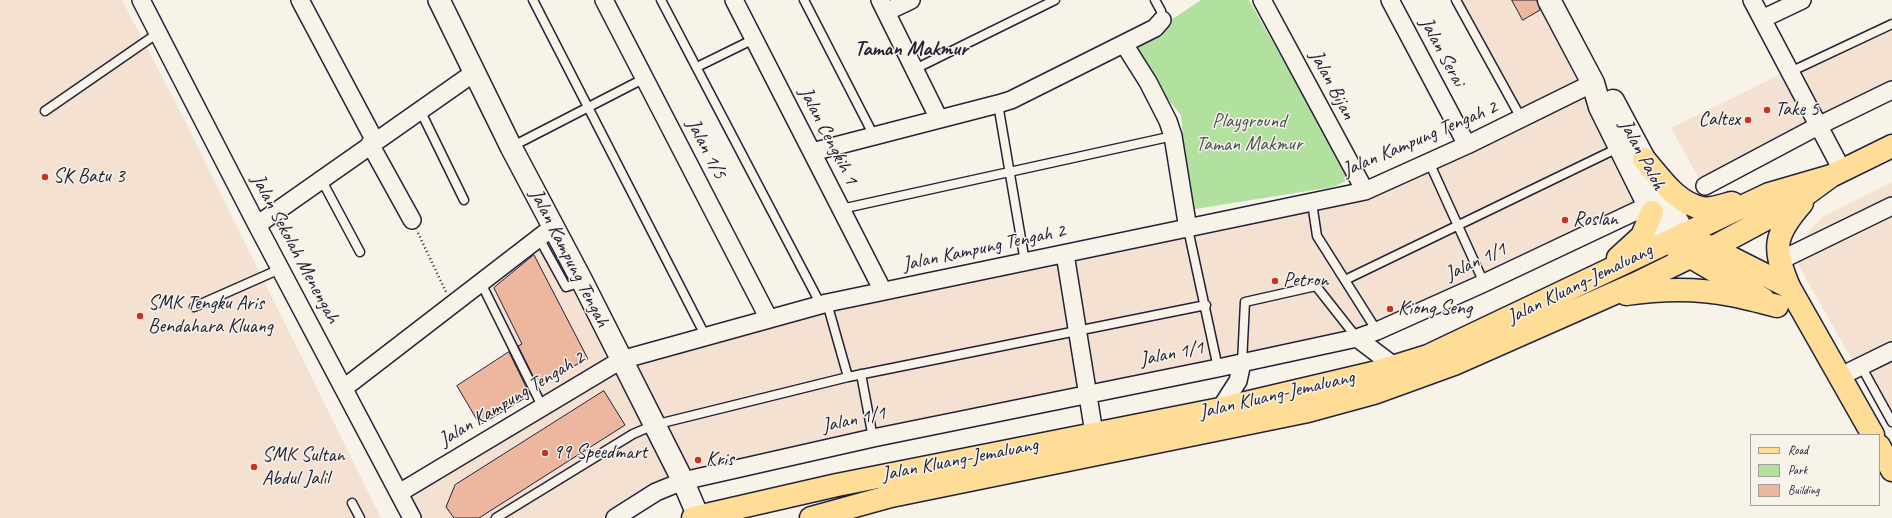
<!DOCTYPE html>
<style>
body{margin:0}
#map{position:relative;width:1892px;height:518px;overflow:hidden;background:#f7f3e8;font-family:Caveat,sans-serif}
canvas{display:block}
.legend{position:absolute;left:1750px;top:434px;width:130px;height:72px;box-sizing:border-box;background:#f7f3e8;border:1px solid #a29fa3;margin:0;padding:5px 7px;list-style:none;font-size:12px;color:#22223b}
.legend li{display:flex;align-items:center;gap:8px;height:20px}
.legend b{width:20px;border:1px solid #a29fa3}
</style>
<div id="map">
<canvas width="1892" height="518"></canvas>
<ul class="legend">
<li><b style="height:5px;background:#ffdd96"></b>Road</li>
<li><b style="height:11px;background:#b2e09f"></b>Park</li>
<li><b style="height:11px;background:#ecb69f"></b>Building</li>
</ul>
</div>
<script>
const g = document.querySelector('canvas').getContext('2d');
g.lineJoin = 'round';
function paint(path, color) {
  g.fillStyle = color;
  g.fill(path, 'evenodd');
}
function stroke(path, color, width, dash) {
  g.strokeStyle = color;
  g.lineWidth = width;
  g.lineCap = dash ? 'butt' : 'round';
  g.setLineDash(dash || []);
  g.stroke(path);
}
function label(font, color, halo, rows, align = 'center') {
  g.font = font + ' Caveat,sans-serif';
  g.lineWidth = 3;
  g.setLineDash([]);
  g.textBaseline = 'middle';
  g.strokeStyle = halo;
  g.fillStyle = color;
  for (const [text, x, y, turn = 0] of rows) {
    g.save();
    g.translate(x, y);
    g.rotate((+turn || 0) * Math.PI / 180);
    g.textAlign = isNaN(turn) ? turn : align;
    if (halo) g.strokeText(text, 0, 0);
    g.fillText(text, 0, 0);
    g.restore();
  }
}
const built = new Path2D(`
 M0,0h122l56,107 203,411h-381z
 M1453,0h87l32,60 71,154 -253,117 -698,153 -35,13 -33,21h-204l-19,-32 136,-83 -57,-112 69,-54 67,132 216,-62 494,-101 195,-81z
 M1892,20v76l-186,95 -35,-63z
 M1892,182v248l-101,-178 31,-35z`);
const green = new Path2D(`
 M1201,0h48l101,179 -17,8 -144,23 -8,-95 -55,-65z`);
const building = new Path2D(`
 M1512,0h25l3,10 -17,10z
 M534,255l54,104 -51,25 -19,-38 4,-2 -28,-56z
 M509,352l21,43 -50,30 -23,-39z
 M604,391l21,34 -146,93h-25l-8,-11 9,-22z`);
const path = new Path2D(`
 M418,233l28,59`);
const service = new Path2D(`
 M533,0l173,337
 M661,0l160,305
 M804,0l70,136
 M1155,0l6,11 1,9
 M1456,0l65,118
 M697,67l57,-28
 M915,69l140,-69
 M1790,72l102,-48
 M998,104l27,158
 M420,110l44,90
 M45,111l113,-78
 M511,147l134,-69
 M1429,162l55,121
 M321,179l39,73
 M1312,203l5,33 60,95
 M841,209l332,-73
 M1188,229l30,139
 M539,238l27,49 16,-5
 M1345,280l275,-133
 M481,283l61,123
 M827,303l21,74
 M194,307l86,-38
 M1242,363l3,-61 71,-16 41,52
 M1861,366l31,56
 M861,374l12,64
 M352,503l8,15
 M496,518l137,-84 21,-9 194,-48 358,-72`);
const minor = new Path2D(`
 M141,0l116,225 155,293
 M300,0l75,141
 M604,0l165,319
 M734,0l149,291
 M880,0l59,119
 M1262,0l103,191
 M1390,0l77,145
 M1752,0l90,170
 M886,12l25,-12
 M1762,19l40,-19
 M1124,44l24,38 20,39 5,15 15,93
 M370,144l42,76
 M812,152l186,-48 13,-4 144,-72 7,-8
 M1705,186l113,-60 74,-36
 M257,225l218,-153
 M1065,254l29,179
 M1779,261l113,-55
 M1357,338l37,28
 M1841,376l51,-25
 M344,388l209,-161
 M1220,409l18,-28 4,-18
 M399,493l222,-133 206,-57 538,-112 102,-46 126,-62
 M615,518l41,-26 27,-11 190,-43 345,-70 139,-30 20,-7 107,-48 165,-78`);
const tertiary = new Path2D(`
 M439,0l72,147 71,134 101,200 15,35`);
const secondary = new Path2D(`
 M1549,0l44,83 7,24 67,135
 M1613,101l71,133`);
const primary = new Path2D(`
 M1684,234l105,53 84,148
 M1677,249l86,50
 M1879,446l13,24`);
const trunk = new Path2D(`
 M1644,159c16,18 32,44 58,49 8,2 22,-3 30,-5
 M1618,258l24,-22 10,-24
 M1789,287c-17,-40 -15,-52 13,-84
 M1626,294c34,-5 71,-6 105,1 16,3 31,7 46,11
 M693,518l144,-33 383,-76 153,-36 55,-17 341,-162 62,-18
 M811,518l80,-22 417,-85 66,-18 80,-29 181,-80 55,-27 22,-9 78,-42 41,-30 61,-30`);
const markers = [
 [1767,110,4,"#c8321e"],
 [1748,120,4,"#c8321e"],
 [45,177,4,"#c8321e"],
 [1565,220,4,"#c8321e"],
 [1275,281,4,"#c8321e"],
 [1390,309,4,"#c8321e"],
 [140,316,4,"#c8321e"],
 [545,453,4,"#c8321e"],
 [698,460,4,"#c8321e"],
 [254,467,4,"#c8321e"]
];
const streetNames = [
 ["Jalan Serai",1442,52,62],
 ["Jalan Bijan",1332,85,62],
 ["Jalan Cengkih 1",828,136,63],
 ["Jalan Kampung Tengah 2",1420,139,-23],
 ["Jalan 1/5",706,149,63],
 ["Jalan Paloh",1642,155,62],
 ["Jalan Kampung Tengah 2",984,248,-12],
 ["Jalan Sekolah Menengah",295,249,62],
 ["Jalan Kampung Tengah",569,258,63],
 ["Jalan 1/1",1476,262,-25],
 ["Jalan Kluang-Jemaluang",1580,284,-26],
 ["Jalan 1/1",1172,354,-11],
 ["Jalan Kluang-Jemaluang",1277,395,-13],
 ["Jalan Kampung Tengah 2",512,399,-31],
 ["Jalan 1/1",854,420,-12],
 ["Jalan Kluang-Jemaluang",960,460,-11]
];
const poiNames = [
 ["Take 5",1775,110],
 ["Caltex",1740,120,"right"],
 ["SK Batu 3",53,177],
 ["Roslan",1573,220],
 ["Petron",1283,281],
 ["SMK Tengku Aris",148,304],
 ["Bendahara Kluang",148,327],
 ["Kiong Seng",1398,309],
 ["99 Speedmart",553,453],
 ["SMK Sultan",262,456],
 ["Abdul Jalil",262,479],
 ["Kris",706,460]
];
const parkNames = [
 ["Playground",1249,122],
 ["Taman Makmur",1249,145]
];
const neighbourhoodNames = [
 ["Taman Makmur",911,49]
];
paint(built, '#f4e1d2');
paint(green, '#b2e09f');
paint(building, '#ecb69f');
stroke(building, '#22223b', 1);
stroke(service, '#22223b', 11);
stroke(minor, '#22223b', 20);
stroke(tertiary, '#22223b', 24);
stroke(secondary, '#22223b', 25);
stroke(primary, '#22223b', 25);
stroke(trunk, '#22223b', 25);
stroke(path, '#22223b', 2.5, [1, 3]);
stroke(service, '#f7f3e8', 8);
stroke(minor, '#f7f3e8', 17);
stroke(tertiary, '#f7f3e8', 21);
stroke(secondary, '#f7f3e8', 22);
stroke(primary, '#ffdd96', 22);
stroke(trunk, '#ffdd96', 22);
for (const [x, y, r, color] of markers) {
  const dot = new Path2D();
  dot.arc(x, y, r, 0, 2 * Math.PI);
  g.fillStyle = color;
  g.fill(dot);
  stroke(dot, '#f7f3e8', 1.5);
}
label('20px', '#22223b', '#f7f3e8', streetNames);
label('20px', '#22223b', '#f7f3e8', poiNames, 'left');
label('20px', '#465254', '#f7f3e8', parkNames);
label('bold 21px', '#22223b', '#f7f3e8', neighbourhoodNames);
</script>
